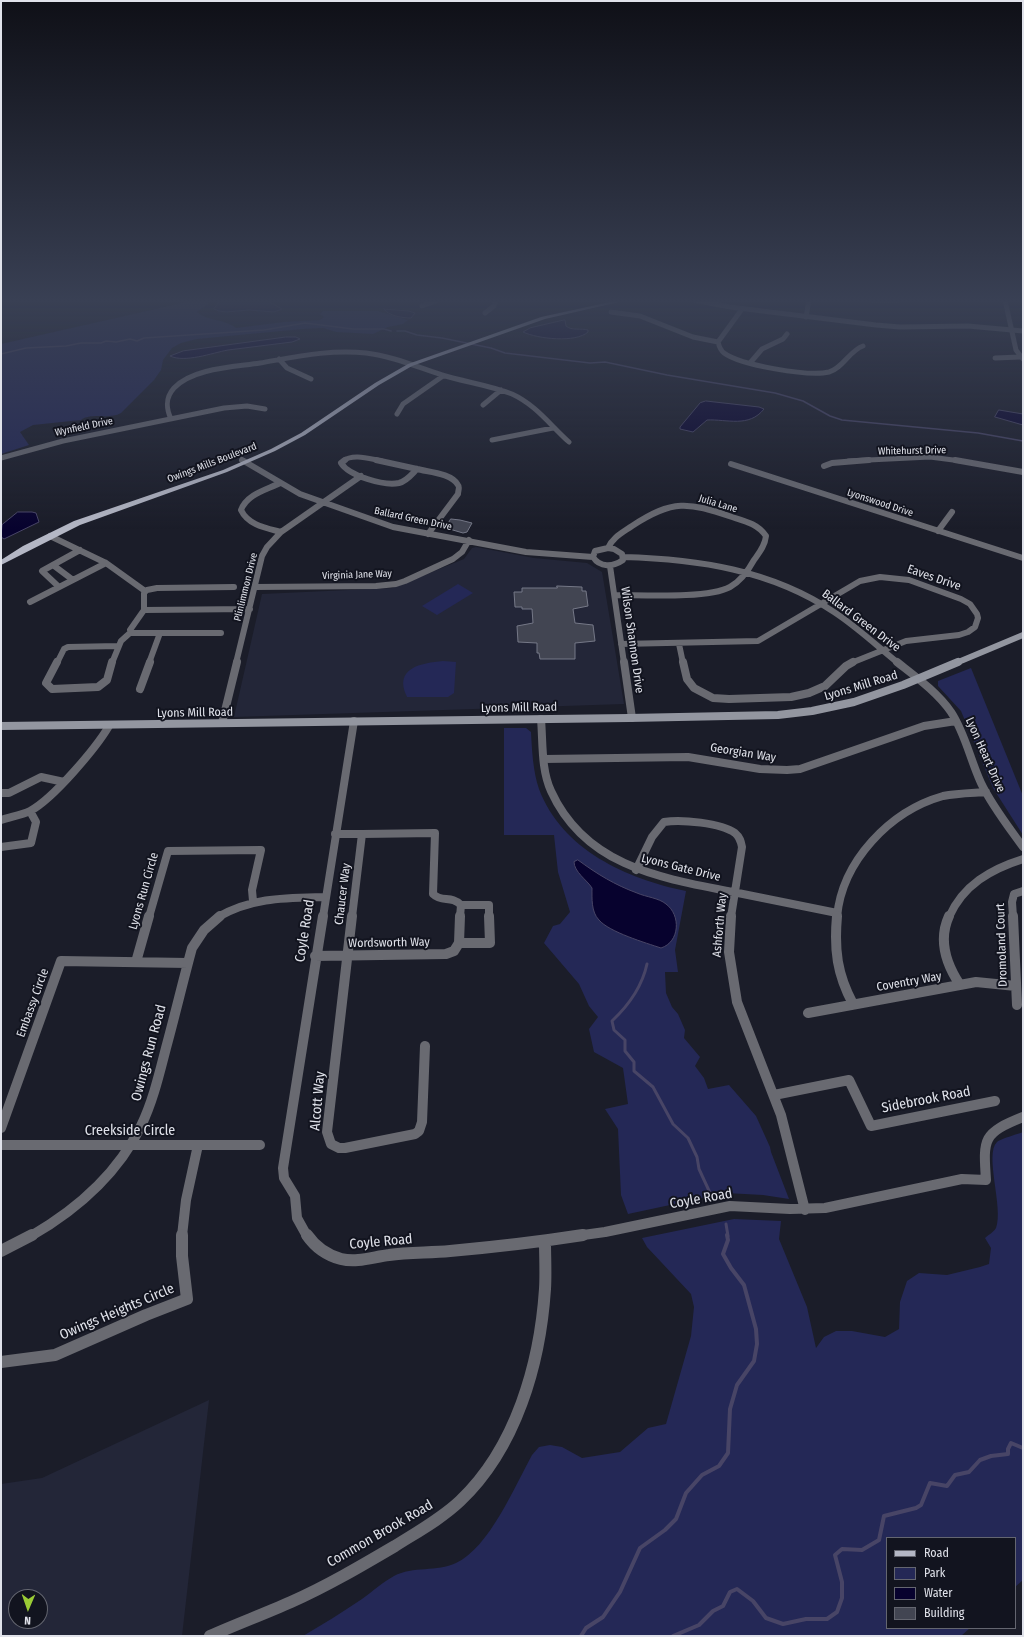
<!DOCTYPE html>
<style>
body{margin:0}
#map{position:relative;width:1024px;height:1637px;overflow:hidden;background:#1b1d29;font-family:"Fira Sans Condensed",sans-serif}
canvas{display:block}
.frame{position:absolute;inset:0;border:2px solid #e0e2ea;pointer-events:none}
.legend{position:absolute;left:886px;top:1537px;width:130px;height:92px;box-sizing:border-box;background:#12141f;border:1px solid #646670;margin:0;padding:5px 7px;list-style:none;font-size:12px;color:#e0e2ea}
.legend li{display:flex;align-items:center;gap:8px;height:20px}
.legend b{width:20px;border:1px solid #646670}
.north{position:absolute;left:8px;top:1589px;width:40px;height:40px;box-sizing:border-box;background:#12141f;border:1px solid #646670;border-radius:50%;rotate:182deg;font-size:11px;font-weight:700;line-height:16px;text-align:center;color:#e0e2ea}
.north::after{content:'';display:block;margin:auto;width:14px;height:18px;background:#9acb35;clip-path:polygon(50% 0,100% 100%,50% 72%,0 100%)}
</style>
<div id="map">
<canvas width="1024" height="1637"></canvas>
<div class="frame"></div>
<ul class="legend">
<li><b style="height:5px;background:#b4b7c5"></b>Road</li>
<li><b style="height:11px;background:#242856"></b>Park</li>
<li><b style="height:11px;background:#07022e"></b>Water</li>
<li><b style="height:11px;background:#424552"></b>Building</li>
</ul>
<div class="north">N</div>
</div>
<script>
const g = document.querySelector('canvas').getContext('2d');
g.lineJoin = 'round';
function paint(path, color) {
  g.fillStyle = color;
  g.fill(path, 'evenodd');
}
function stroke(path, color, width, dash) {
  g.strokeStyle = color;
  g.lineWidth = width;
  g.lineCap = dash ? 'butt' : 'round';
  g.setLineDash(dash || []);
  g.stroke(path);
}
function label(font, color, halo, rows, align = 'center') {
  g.font = font + ' "Fira Sans Condensed",sans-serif';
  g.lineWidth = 4;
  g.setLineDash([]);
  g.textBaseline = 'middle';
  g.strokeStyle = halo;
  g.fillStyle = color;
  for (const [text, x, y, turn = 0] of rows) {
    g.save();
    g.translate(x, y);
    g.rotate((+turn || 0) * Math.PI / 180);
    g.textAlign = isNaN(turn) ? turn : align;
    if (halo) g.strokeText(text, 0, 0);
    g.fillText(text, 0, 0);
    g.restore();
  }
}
const built = new Path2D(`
 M476,547l58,11 53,5 15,9 22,132 -390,13 28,-123 130,-6 72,-29 8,-11z
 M209,1400l-27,236h-181v-152l41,-6zM16,1597h24v24h-24z`);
const green = new Path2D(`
 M195,300h15l-3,5 -10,7c10,9 28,7 39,16l47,-6 37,-2 4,-3 -4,-3 3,-3h55l30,9 -5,4 -15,3 -15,7 -37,-2 -13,-4 -20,1 -106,10 -16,4 -9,5 -9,12 -2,10 -7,10 -33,33c-12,7 -29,-1 -40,7l-48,5 -13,7 9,13 -28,9v-110z
 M458,584l15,9 -36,22 -15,-9z
 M443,661l13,1 -2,31 -6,4h-41c-14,-29 14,-34 36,-36z
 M971,668l52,128v39l-30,-47 -32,-77 -23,-25v-5z
 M504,728h22l5,4c1,19 2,39 8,57 23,61 88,90 147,102l-11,59 3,22h-13l1,21 6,14 6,7 7,16 -1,8 16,19 -5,9 9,12 4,11 21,-4 27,31 14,31 1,5 18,47 -26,-4 -37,-2 -98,21 -7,-19 -3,-66 -13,-20 23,-5 -5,-36 -29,-16 -5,-23 9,-12 -9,-11 -10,-22 -35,-41 9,-17 7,-2 10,-12 -12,-40 -4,-37h-50z
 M1023,1132v448l-8,7v-49h-128v90h83l-9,8h-658c20,-12 40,-24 59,-37 11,-8 21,-17 32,-23 19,-10 43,-4 62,-13 33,-15 59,-77 76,-108l7,-8 11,-2 12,2 20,11 38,-6 28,-24 18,-4 25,-88 3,-29 -3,-13 -44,-47 -5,-9 92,-19 47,2 -2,18 28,68 9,41 8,-11 12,-6h16l33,6 14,-8 1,-27 7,-21 12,-8 28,2 33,-8 9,-3 2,-16 -6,-10c4,-4 8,-5 11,-10 8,-19 -12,-74 1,-86 3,-3 21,-8 26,-10z`);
const water = new Path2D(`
 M221,300h45l16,9 -8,3 -25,-2 -23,2 -7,-1 -5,-2z
 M384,309l25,2 6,2 -4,5c-8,0 -23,-2 -27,-9z
 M564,320h1l1,6c6,5 15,2 22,4v2c-12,11 -50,7 -65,0l7,-4z
 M286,337h10l4,2 -8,3c-21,3 -43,5 -64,8 -16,3 -43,13 -58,6l13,-5z
 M706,401l53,6 5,2c-15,19 -37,10 -57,11l-14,12 -13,-3v-2l20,-24z
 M999,410l24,4v11l-28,-8z
 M18,512h14l4,1 3,9 -35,17 -3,-2 1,-12z
 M578,860c19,14 37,25 59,33 9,4 22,5 29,11 15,11 14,38 -5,44 -15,-5 -52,-16 -62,-28 -8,-8 -7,-22 -7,-32 -5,-8 -18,-16 -18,-26z`);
const streamFar2 = new Path2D(`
 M397,331h8l12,4 25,3 49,10 14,5 85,10 15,-1 62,13 108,18 28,8 27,15 12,4 136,13 45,8
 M1,354l25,-6 40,-2 15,-3h20l5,-2 10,1 14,-3 7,2 7,-3 120,-8 41,-7 48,6h31l7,2`);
const streamFar1 = new Path2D(`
 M647,964c-5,23 -18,41 -35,57l2,9 11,10v11l9,11v9l19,16 20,37 15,14 9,19 2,12 12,26
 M726,1224l2,12`);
const stream = new Path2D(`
 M581,1636l5,-8 17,-11 17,-25 20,-44 25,-18 11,-11 10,-26 16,-18 17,-9 9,-13 2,-44 7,-24 17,-24 3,-17 -1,-15 -12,-44 -13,-17 -8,-14 5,-14 -1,-5
 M673,1636l26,-11 14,-14 10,-5 7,-14 7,-3 16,12 13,17 17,6 23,-5h21l10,-7 5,-14v-16l-7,-27 7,-6 20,1 17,-10 5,-24 32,-8 5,-3 9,-22 17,3 8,-11 14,-3 11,-12 11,-4 17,-2v-5l3,-6 12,5`);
const building = new Path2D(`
 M451,519l9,1 12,3 -5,9 -4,1 -17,-5z
 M557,586l25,1v4h4l2,15 -15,3 2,14 18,2 2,16 -20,2v16h-35l-1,-6h-2v-10l-19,-1 -1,-16 16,-3 -1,-14h-10v-2h-7l-1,-15h8v-4h35z`);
const minorFar4 = new Path2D(`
 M871,300h28
 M1005,300l11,50 7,9
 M422,306l16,-6
 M742,309l-24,33c1,4 2,8 6,11 16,12 85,24 105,19 14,-4 20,-21 34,-26
 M611,312l29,4 53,21 25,5
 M485,313l9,-7 2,-6
 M806,317l3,-17
 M995,358l25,-1
 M279,359l8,9 24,11
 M750,363l12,-14 21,-10 4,-5
 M483,405l18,-15
 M397,414l6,-10 40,-28
 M171,419c-5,-11 -6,-21 3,-31 19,-20 60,-21 86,-25 35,-6 70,-14 106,-10 26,3 51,14 76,22 23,7 47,10 70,19 24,11 38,31 57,48
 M492,440l61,-12
 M1,458l62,-17 161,-33 23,-2 18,3
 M242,460l2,1
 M343,461c10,-8 27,-2 39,0
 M848,461l82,-4 31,4`);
const minorFar3 = new Path2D(`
 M242,460l58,34 93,33 133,25 67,5
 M345,460l-4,3c8,13 43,23 58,20 8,-2 13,-9 18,-14
 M376,460l41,9
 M955,460l68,12
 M731,464l292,94
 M824,466l8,-3 37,-3
 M417,469c11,3 35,4 41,16 2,2 0,6 0,9l-30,40
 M280,483c-14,7 -33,11 -39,27 7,15 25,18 40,22
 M938,531l14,-19
 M50,536l56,27 39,28
 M608,548c5,-11 14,-15 24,-22 41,-27 56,-24 100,-9 13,4 26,7 34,19 -1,10 -7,17 -12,24 -6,11 -13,21 -24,27 -22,12 -88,8 -115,8
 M608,548l6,1 8,5 1,6c-10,7 -23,8 -30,-3l2,-6z
 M623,557c75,2 148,13 211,55 23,15 43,34 64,51
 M53,565l20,15
 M610,566l14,97
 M59,587l-17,-16 38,-21
 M255,587l121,-1 20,-2 9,-3 48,-22 9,-7 7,-12
 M30,602l76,-39
 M144,610v-17l3,-3 10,-2 77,-1
 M221,633h-89l-2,-3 14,-20 106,-1
 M621,644l137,-3 102,-60 20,-4 29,3 52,19 9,5 7,10 1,4 -3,9 -7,5 -9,3 -53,6 -55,22
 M679,644l4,19
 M57,663l7,-14 4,-2 50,-1
 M112,663l9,-22 10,-9
 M149,663l11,-30
 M236,663l26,-107 5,-9 14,-15 80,-56`);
const minorFar2 = new Path2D(`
 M57,662l-11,21 6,6 46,-2 9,-7 5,-18
 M624,662l8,56
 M683,662l4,17 7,9 19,10 16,1 62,-2 18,-4 16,-7 21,-20 7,-4
 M897,662c19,15 40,30 54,50 14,21 19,47 30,71 11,23 27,43 42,64
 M140,689l10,-27
 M541,719c2,24 0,50 10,72 34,75 109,87 182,101 35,7 69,14 104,21
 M222,723l15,-61
 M544,759l144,-2 72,12 27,1 13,-1 124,-43 32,-5
 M1,793h8l32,-16 23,5
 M1,820c9,-3 21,-5 29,-9 23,-12 66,-63 79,-85
 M335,834h27
 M1,847l30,-4 5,-21 -6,-11
 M636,870l16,-33 12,-15c17,-3 57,1 71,11 5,4 6,9 7,14l-11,70
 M149,917l19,-66 93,-1 -9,40 1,11
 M218,917c35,-20 68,-19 107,-20
 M323,917l31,-196
 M352,917l10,-83 73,-1 -2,61c9,9 18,1 28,11
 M460,917l1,-12h28v12
 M837,917c5,-56 53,-106 106,-121 14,-3 29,-3 43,-4
 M949,917c14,-32 42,-48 74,-58
 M1013,917l-1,-15 2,-8 9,-3`);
const minorFar1 = new Path2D(`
 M352,916l-25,216 4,12 8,4h6l70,-14 4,-3 3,-9 3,-76
 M731,916l-2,36 8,50 44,113 24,95
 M837,916c-3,34 0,58 16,88
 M949,916c-11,24 -3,48 11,69
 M1013,916l4,89
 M459,943h31l-1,-27
 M459,943l1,-27
 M315,956l131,-2 8,-3 5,-8
 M136,962l13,-46
 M808,1013l168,-31 40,4
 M774,1095l75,-15 22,46 124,-25
 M1,1128l60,-167 127,2
 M1,1145h259
 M31,1236c45,-26 86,-61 110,-110 12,-25 18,-51 25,-78 9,-33 17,-67 26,-100l12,-18 16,-14
 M182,1236l4,-36 12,-55
 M307,1236l-10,-18 -2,-22 -11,-18 -1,-10 40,-252
 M576,1236l29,-4 125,-26 60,3 35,-1 137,-29 24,1c-3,-42 -3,-47 37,-63`);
const minor = new Path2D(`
 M307,1235c9,13 19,20 34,24 16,4 32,-2 48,-4 20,-3 40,-2 61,-4 44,-4 88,-9 133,-16
 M1,1251l31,-16
 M1,1362l54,-7 91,-40 41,-16 -5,-43v-21
 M210,1636c27,-12 54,-22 81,-34 36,-16 70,-36 104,-56 22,-14 46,-27 65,-45 56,-53 80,-137 85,-212 1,-16 0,-32 0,-48`);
const tertiary = new Path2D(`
 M694,300l36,7 146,18 24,2 68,-1 55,5`);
const secondaryFar1 = new Path2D(`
 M956,663l67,-28`);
const secondary = new Path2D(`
 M1,726l628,-8 149,-3 34,-4 42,-9 49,-17 55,-23`);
const primary = new Path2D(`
 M619,300h9l-83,19 -133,47 -33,19 -74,50 -30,16 -48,21 -147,53 -79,40v-5l22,-14 51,-25 149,-51 48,-21 30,-16 74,-50 33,-19 133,-47z`);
const farStreetnames = [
 ["Wynfield Drive",84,427,-12],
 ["Whitehurst Drive",912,451,-1],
 ["Owings Mills Boulevard",212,463,-21],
 ["Lyonswood Drive",880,503,18],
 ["Julia Lane",718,504,17],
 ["Ballard Green Drive",413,519,12],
 ["Virginia Jane Way",357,575,-2],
 ["Plinlimmon Drive",246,587,-76]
];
const streetNames = [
 ["Eaves Drive",934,578,19],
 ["Ballard Green Drive",861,621,37],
 ["Wilson Shannon Drive",632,640,82],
 ["Lyons Mill Road",861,686,-17],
 ["Lyons Mill Road",519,708,-1],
 ["Lyons Mill Road",195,713,-1],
 ["Georgian Way",743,753,9],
 ["Lyon Heart Drive",985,755,66],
 ["Lyons Gate Drive",681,868,14],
 ["Lyons Run Circle",144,891,-74],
 ["Chaucer Way",343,894,-83],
 ["Ashforth Way",720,925,-85],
 ["Wordsworth Way",389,943,-1],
 ["Dromoland Court",1002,945,-92],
 ["Coventry Way",909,982,-10],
 ["Embassy Circle",33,1003,-70]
];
const nearStreetnames = [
 ["Coyle Road",305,931,-81],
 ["Owings Run Road",149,1053,-75],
 ["Sidebrook Road",926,1100,-11],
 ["Alcott Way",318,1101,-85],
 ["Creekside Circle",130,1131],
 ["Coyle Road",701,1199,-10],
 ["Coyle Road",381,1242,-5],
 ["Owings Heights Circle",117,1312,-23],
 ["Common Brook Road",380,1534,-30]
];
paint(built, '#232638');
paint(green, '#242856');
paint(water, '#07022e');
stroke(water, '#484566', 1);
stroke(streamFar2, '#484566', 1.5);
stroke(streamFar1, '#484566', 3);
stroke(stream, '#484566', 4);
paint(building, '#424552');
stroke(building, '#757887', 1);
stroke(minorFar4, '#696a71', 5);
stroke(minorFar3, '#696a71', 6);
stroke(minorFar2, '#696a71', 8);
stroke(minorFar1, '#696a71', 10);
stroke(minor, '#696a71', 12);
stroke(tertiary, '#696a71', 5);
stroke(secondaryFar1, '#9396a0', 6);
stroke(secondary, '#9396a0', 8);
paint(primary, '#b4b7c5');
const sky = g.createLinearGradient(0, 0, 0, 529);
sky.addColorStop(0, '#0f1017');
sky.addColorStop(0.57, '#394054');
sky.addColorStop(1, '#39405400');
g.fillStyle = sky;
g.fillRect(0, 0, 1024, 529);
label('10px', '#e0e2ea', '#12141f', farStreetnames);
label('12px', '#e0e2ea', '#12141f', streetNames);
label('14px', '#e0e2ea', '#12141f', nearStreetnames);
</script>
